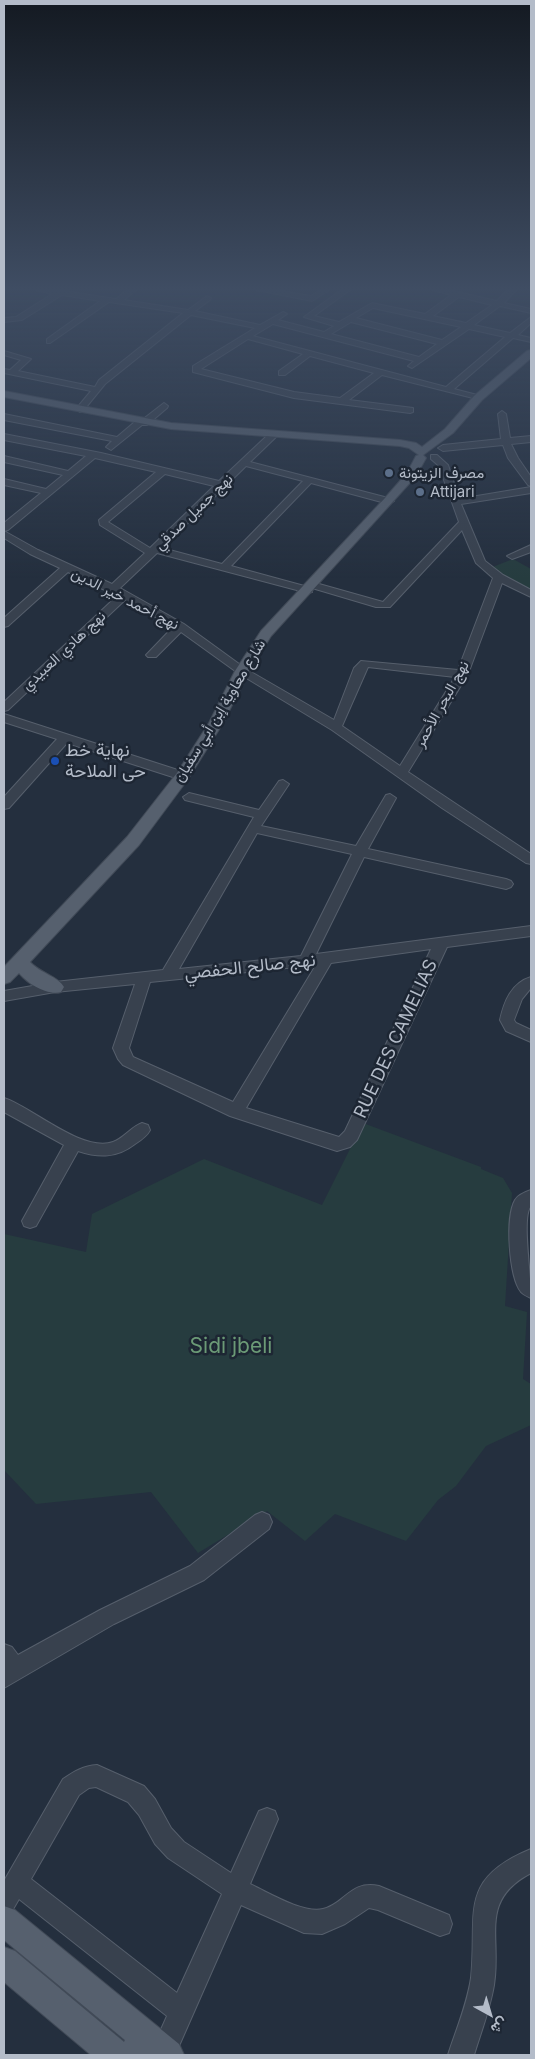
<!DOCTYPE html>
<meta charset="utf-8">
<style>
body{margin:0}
#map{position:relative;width:535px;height:2059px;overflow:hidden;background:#242f3e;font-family:Inter,Vazirmatn,sans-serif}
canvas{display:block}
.frame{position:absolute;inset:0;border:5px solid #b4bcc9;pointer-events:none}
.north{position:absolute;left:465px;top:1989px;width:50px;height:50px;-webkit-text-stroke:4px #1d2633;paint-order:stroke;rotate:141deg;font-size:14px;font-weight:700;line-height:20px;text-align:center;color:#b4bcc9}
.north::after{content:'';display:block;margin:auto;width:18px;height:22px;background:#b4bcc9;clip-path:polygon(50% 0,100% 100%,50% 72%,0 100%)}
</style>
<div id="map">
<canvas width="535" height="2059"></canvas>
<div class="frame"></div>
<div class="north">ش</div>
</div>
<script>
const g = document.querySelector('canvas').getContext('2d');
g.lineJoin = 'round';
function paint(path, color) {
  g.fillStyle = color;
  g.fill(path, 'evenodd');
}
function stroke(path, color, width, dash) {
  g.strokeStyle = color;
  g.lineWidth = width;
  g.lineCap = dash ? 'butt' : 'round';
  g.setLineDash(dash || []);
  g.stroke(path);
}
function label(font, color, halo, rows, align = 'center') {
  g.font = font + ' Inter,Vazirmatn,sans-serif';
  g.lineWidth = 5;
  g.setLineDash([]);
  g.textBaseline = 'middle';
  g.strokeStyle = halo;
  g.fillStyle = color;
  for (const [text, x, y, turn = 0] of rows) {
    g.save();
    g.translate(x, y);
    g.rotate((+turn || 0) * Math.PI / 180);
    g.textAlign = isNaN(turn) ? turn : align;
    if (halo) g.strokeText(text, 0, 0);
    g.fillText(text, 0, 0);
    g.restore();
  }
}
const green = new Path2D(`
 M513,559l18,10v21l-41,-22z
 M363,1123l118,44v2l22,9 9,15 -7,113 22,6 -4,67 8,5v41l-45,21 -30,40 -18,14 -32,41 -71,-27 -30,27 -38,-30 -69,42 -47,-61 -115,12 -32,-34v-236l82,18 6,-38 112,-55 118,46z`);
const minor = new Path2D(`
 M37,290h21l58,9 11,-9h9l-12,10 64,10 19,-14 4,2 -1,2 -15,11 65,14 23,-13 4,2 -9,6 46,12 10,-6 -30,-9 37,-27h9l-36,26 25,6 33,-19 53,11 26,-19 -18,-5h16l48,11 10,-11h9l-12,13 27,6v4l-31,-7 -26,19 36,8 21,-16v6l-13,12 13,3v4l-18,-4 -59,51 27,7v4l-99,-25 -33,25 64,8v4l-3,1 -116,-15 -101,-26v-6l62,-38 -64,-13 -86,69 -22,27 -3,1 -4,-3 15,-18 -87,-18v-4l6,1 11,-10 -17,-5v-4l27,8 -13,12 77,16 4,-7 84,-67 -74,-11 -59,41h-3v-4l53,-38 -38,-6 -40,25 -18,2v-4l12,-1 36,-23zM459,297l33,8 -26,18 -33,-7zM373,308l88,19 -19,13 -86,-22zM351,322l86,22 -18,13 -88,-23zM273,324l141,37 -6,5 4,2 57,-39 36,8 -59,50 -193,-51zM248,339l55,15 -24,17v4h6l25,-19 64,17 -34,25 -46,-6 -93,-23z
 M256,290h19l36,6 9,-6h9l-17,11z
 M164,403l4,3 -1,2 -20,17h-5l-31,25 -5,-3 6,-6 -108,-21v-6l113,23 20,-17h5z
 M502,411l4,3 4,24 21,-2v6l-20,2 7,14 13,19v9l-3,-1 -20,-27 -5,-13 -60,6 -5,-3 5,-3 58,-6 -3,-25z
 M274,431l4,3 -1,2 -27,26 142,37 2,2 -5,3 -78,-21 -80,83 77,21v-4l4,-1 71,20 76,-80 -20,-56 -8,-7v-4h6l11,10 11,34 72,-12v6l-70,11 24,57 18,14 28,15v7l-29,-14 -34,91 -60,98 123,82v10l-5,-1 -84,-55 -110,-78 -94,-57 -57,-41 -25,25h-8l-2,-2 2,-2 25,-26 -48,-27 -117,110 -4,1v-9l113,-106 -49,-24 -60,54 -4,1v-9l56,-50 -30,-14 -26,-16v-7l34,19 74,34 33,-31 -45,-28 -1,-5 57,-48 -61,-14 -87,72 -4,1v-8l37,-30 -37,-8v-6l42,10 17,-14 -59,-13v-6l64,15 18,-15 -82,-16v-6l97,19 118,28 52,-49zM246,466l57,15 -81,83 -60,-16zM165,474l49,12 -64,62 -42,-26zM462,530l14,33 17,15 -35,92 -97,-9 -7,7 -20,52 -88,-51 -62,-45 -64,-36 37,-35 151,40 4,-1v-4l64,19h14zM368,667l87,10 -55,89 -58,-40z
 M531,545v7l-19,7 -5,-3z
 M4,714l183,59 2,3 -2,3h-8l-112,-36 -58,65 -5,1v-12l53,-58 -53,-17z
 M283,780l6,4 -28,42 95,20 30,-51 4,-1 6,4 -28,51 138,30 5,2 2,3 -2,3 -5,2 -142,-32 -48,97 215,-28v10l-84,11 -90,193 -7,7 -13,4 -107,-35 -107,-51 -5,-6 -5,-11 22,-64 -80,8 -51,9v-10l51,-9 108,-12 91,-153 -69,-17 -2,-3 6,-4 70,17 20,-29zM257,833l95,21 -51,102 -122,13zM431,949l-86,182 -6,6 -93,-29 85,-145zM316,965l-83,137 -100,-45 -4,-9 21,-66z
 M531,977v11l-9,11 -8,21 2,3 15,7v12l-25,-11 -6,-11c4,-18 11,-37 31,-43z
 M4,1098c28,9 78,55 109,44 11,-4 18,-15 29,-19l6,2 2,5c-3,6 -9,10 -15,14 -18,14 -36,14 -57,7l-42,75 -6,2 -6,-2 -2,-5 42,-76 -60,-33z
 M531,1190v16c-10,10 1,74 0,92 -4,-2 -7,-3 -10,-6 -12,-15 -16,-75 -6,-92 3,-5 10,-8 16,-10z
 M262,1512l7,3 3,7 -3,7 -65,51 -90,44 -110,64v-44l8,3 6,8 82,-45 90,-44 65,-51z
 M97,1765l47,21 11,13 16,29 13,14 47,31 28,-62 8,-3 8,3 3,8 -28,65c19,9 54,30 73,25 22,-5 27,-29 56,-23l70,29 3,9 -3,9 -9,3 -62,-26 -9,-2 -24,16 -23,10 -18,-1 -63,-28 -66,150h-22l-2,-3 16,-36 -148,-117 -7,12 -8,4v-34l59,-102c12,-8 20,-13 34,-14zM96,1787l32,15 11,13 16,29 13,14 54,36 -45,99 -146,-114 48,-84 10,-7z
 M531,1849v24c-53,28 -29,64 -37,112 -4,24 -13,47 -20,70h-26c8,-25 19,-50 23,-77 7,-64 -15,-98 60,-129z`);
const major = new Path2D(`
 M531,350v8l-49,42 -29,33 -30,22 3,3 -10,18 -145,160 -22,35 -26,52 -35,56 -49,66 -109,117c10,11 29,15 34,25l-3,5c-13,4 -33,-8 -42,-19l-9,9 -6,2v-17l123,-130 50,-64 32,-50 26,-52 26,-40 124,-133 22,-25 9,-17 3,-1 -10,-7 -9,-2 -229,-17 -167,-32v-6l167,32 229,17 16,3 6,4 23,-18 29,-33 53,-45z
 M4,1906l11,4 164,134 5,11h-93l-87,-73v-35l11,4 109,91 1,-2 -121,-100z`);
const markers = [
 [389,473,5,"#5c6f8a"],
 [420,492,5,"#5c6f8a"],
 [55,761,5,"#1a4fb4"]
];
const farPoinames = [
 ["مصرف الزيتونة",399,473],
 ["Attijari",430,492]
];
const farStreetnames = [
 ["نهج جميل صدقي",194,512,-44],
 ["نهج أحمد خير الدين",125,599,27],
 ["نهج هادي العبيدي",64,651,-43],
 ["نهج البحر الأحمر",442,704,-61],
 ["شارع معاوية إبن أبي سفيان",220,711,-59]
];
const poiNames = [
 ["نهاية خط",65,751],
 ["حى الملاحة",65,772]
];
const streetNames = [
 ["نهج صالح الحفصي",250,967,-6],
 ["RUE DES CAMELIAS",396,1039,-65]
];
const nearParknames = [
 ["Sidi jbeli",231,1347]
];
paint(green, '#263c3f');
stroke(minor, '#565f6c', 2);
stroke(major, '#414a57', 2);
paint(minor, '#38414e');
paint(major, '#56606e');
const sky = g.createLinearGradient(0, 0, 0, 579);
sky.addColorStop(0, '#141a22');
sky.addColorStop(0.5, '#3f4d63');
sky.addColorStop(1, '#3f4d6300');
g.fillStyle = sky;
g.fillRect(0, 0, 535, 579);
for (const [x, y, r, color] of markers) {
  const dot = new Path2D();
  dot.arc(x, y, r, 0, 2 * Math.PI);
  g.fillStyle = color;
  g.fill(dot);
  stroke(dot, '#1d2633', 2);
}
label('15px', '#b4bcc9', '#1d2633', farPoinames, 'left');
label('15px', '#b4bcc9', '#1d2633', farStreetnames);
label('18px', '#b4bcc9', '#1d2633', poiNames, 'left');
label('18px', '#b4bcc9', '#1d2633', streetNames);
label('21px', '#6b9a76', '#1d2633', nearParknames);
</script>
